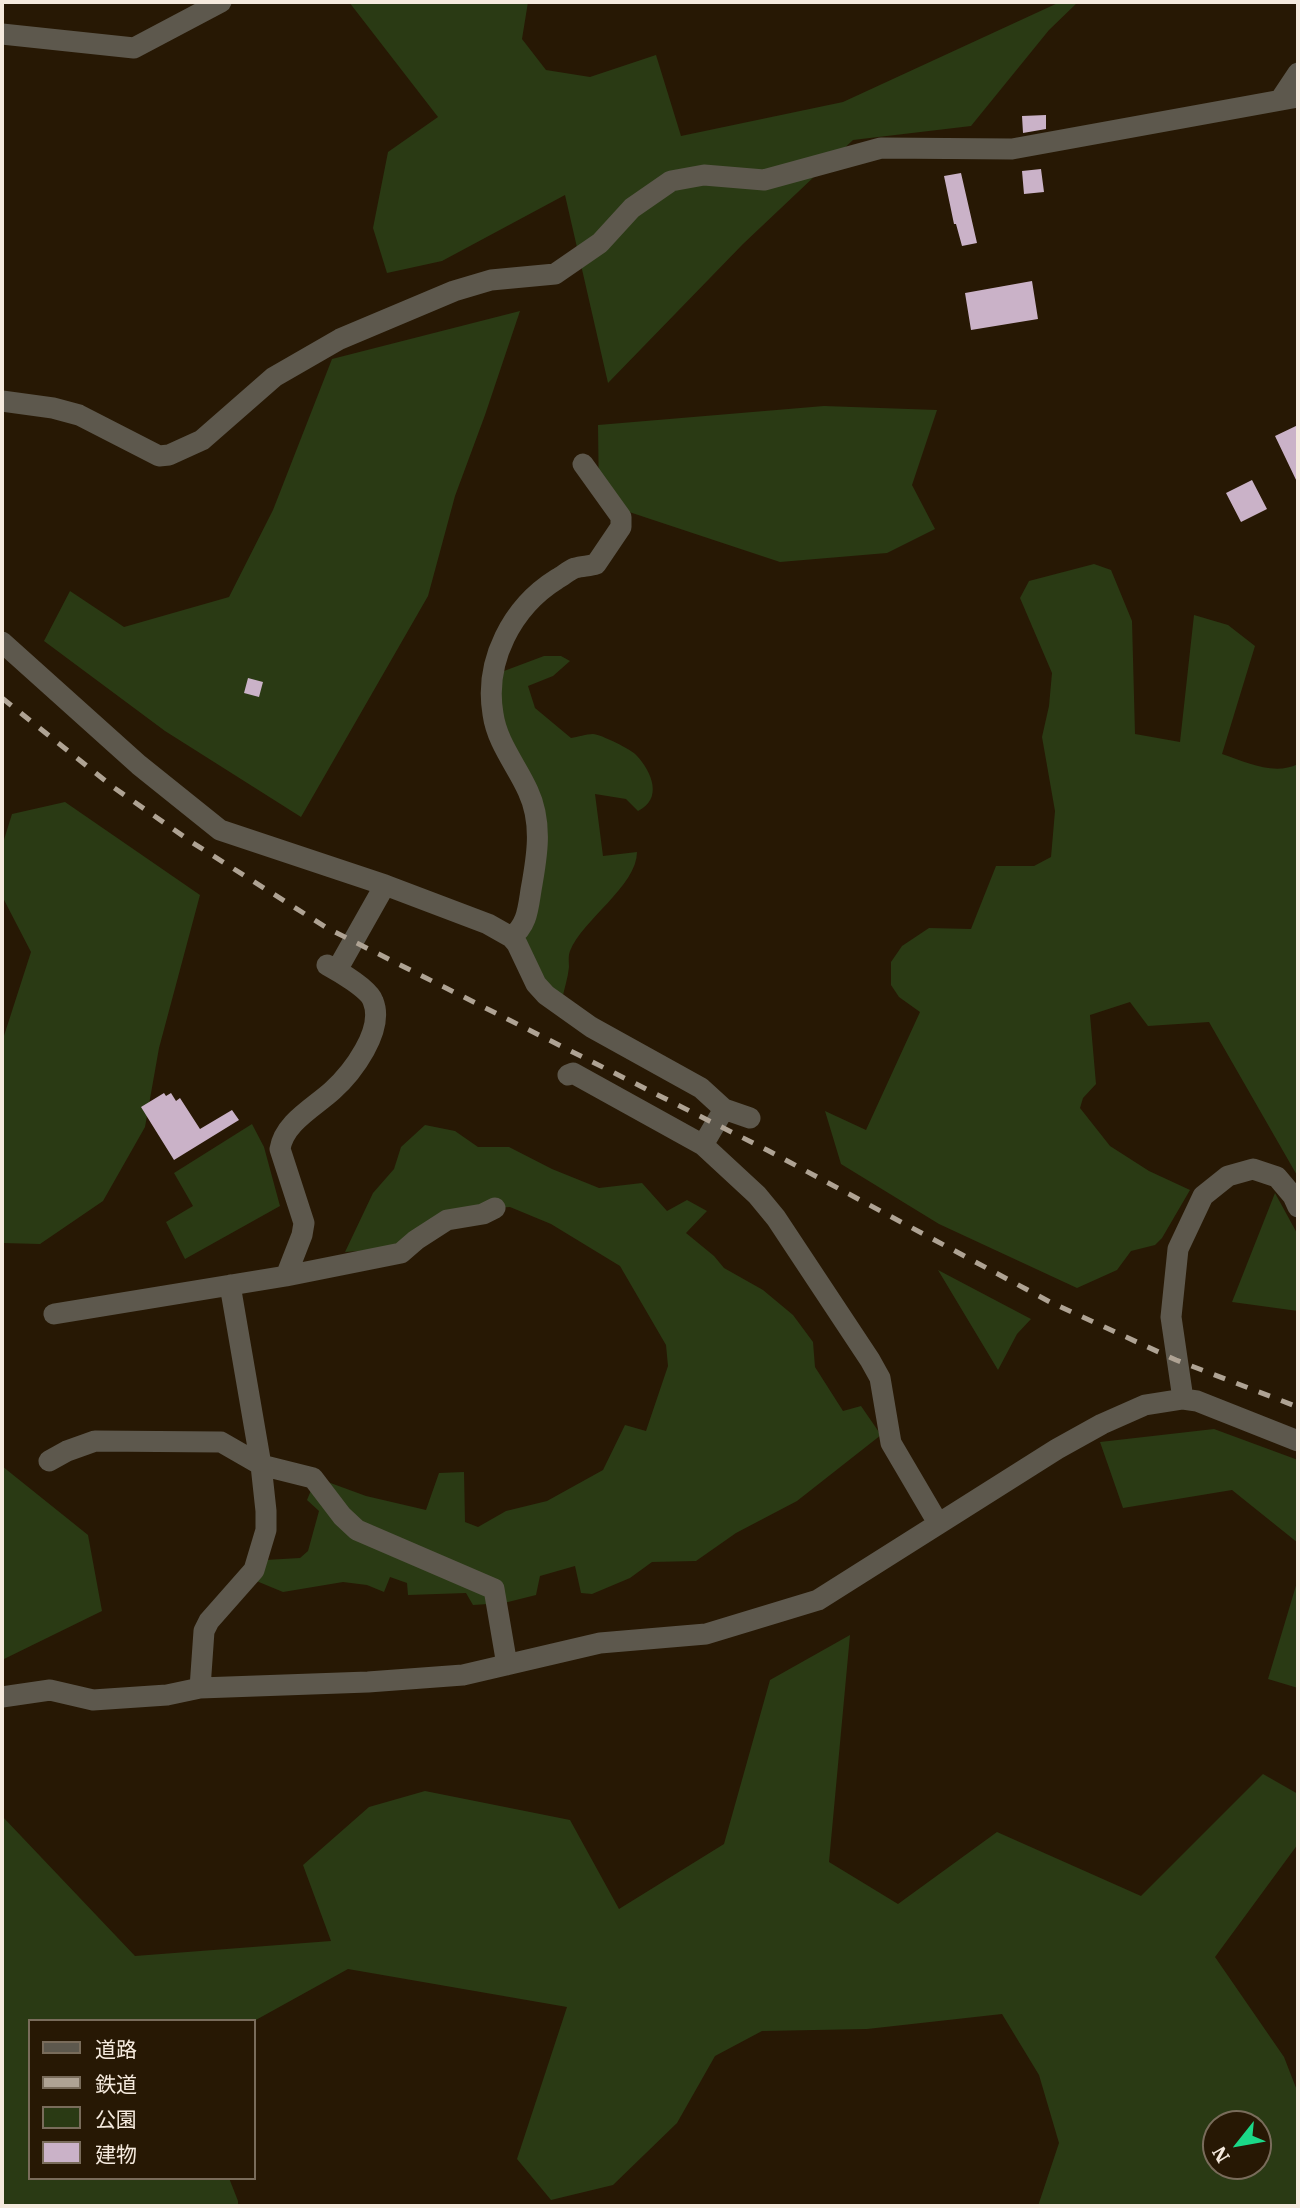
<!DOCTYPE html>
<meta charset="utf-8">
<style>
body{margin:0}
#map{position:relative;width:1300px;height:2208px;overflow:hidden;background:#271804;font-family:"IBM Plex Serif","Noto Sans JP",serif}
canvas{display:block}
.frame{position:absolute;inset:0;border:4px solid #f5eade;pointer-events:none}
.legend{position:absolute;left:28px;top:2019px;width:228px;height:161px;box-sizing:border-box;background:#271804;border:2px solid #796c5b;margin:0;padding:9px 12px;list-style:none;font-size:21px;color:#f5eade}
.legend li{display:flex;align-items:center;gap:14px;height:35px}
.legend b{width:35px;border:2px solid #796c5b}
.north{position:absolute;left:1202px;top:2110px;width:70px;height:70px;box-sizing:border-box;background:#271804;border:2px solid #796c5b;border-radius:50%;rotate:239deg;font-size:19px;font-weight:700;line-height:28px;text-align:center;color:#f5eade}
.north::after{content:'';display:block;margin:auto;width:24px;height:32px;background:#1bd988;clip-path:polygon(50% 0,100% 100%,50% 72%,0 100%)}
</style>
<div id="map">
<canvas width="1300" height="2208"></canvas>
<div class="frame"></div>
<ul class="legend">
<li><b style="height:9px;background:#5d584d"></b>道路</li>
<li><b style="height:9px;background:#afa394"></b>鉄道</li>
<li><b style="height:19px;background:#2a3a14"></b>公園</li>
<li><b style="height:19px;background:#cab2c8"></b>建物</li>
</ul>
<div class="north">N</div>
</div>
<script>
const g = document.querySelector('canvas').getContext('2d');
g.lineJoin = 'round';
function paint(path, color) {
  g.fillStyle = color;
  g.fill(path, 'evenodd');
}
function stroke(path, color, width, dash) {
  g.strokeStyle = color;
  g.lineWidth = width;
  g.lineCap = dash ? 'butt' : 'round';
  g.setLineDash(dash || []);
  g.stroke(path);
}
const green = new Path2D(`
 M349,2h179l-6,37 24,31 44,7 66,-22 25,81 162,-34 217,-100h18l-29,28 -78,96 -118,14 -110,104 -135,139 -43,-188 -123,66 -55,12 -14,-45 15,-76 50,-35z
 M520,311l-35,104 -30,81 -27,100 -127,221 -136,-86 -121,-90 26,-50 54,36 105,-30 44,-87 59,-151z
 M824,406l113,4 -25,75 23,44 -48,24 -107,9 -181,-60 -1,-77z
 M1094,564l17,6 21,51 3,113 45,8 14,-127 34,10 27,21 -33,108c24,8 52,22 76,10v413l-89,-155 -61,4 -18,-24 -40,13 6,69 -13,14 -3,10 30,38 39,25 41,19 -28,48 -7,7 -24,6 -14,19 -40,18 -138,-64 -98,-60 -16,-53 41,19 54,-118 -21,-15 -8,-12v-23l11,-16 27,-18 42,1 25,-63h38l17,-9 4,-46 -13,-74 7,-31 3,-33 -32,-75 9,-17z
 M544,656h17l9,5 -17,15 -25,10 7,22 36,30c7,-1 15,-4 22,-4 7,0 40,16 44,22 15,16 26,43 1,55l-12,-12 -31,-5 8,62 34,-4c0,34 -55,68 -67,99 -2,5 -1,11 -1,16 -1,11 -5,22 -7,33l-13,-8 -28,-47 21,-88 -40,-121 -7,-47 9,-18z
 M65,802l135,93 -41,153 -14,79 -42,74 -63,43 -38,-1v-201l29,-90 -29,-56v-50l10,-32z
 M252,1124l12,23 16,59 -95,53 -19,-37 27,-16 -19,-33z
 M425,1125l30,6 23,16h31l43,22 47,19 43,-5 25,28 20,-11 20,11 -21,22 28,23 10,12 39,22 30,25 20,27 2,25 28,44 18,-5 20,29 -84,66 -61,32 -40,28 -44,1 -22,16 -38,16 -11,-1 -6,-27 -35,10 -4,19 -32,8 -31,2 -7,-12 -58,2 -1,-12 -17,-6 -6,15 -17,-7 -24,-3 -60,10 -29,-12 11,-20 35,-2 8,-7 11,-40 -12,-11 7,-17 11,-2 41,15 60,14 13,-37 25,-1 1,50 13,5 28,-16 41,-10 56,-31 22,-45 21,6 22,-65 -2,-21 -46,-79 -69,-42 -41,-17 -30,2 -81,39 -54,4 28,-59 21,-24 7,-22z
 M1275,1193l23,42v76l-66,-9z
 M938,1270l93,49 -14,15 -19,36z
 M1214,1429l84,31v83l-66,-53 -109,18 -23,-66z
 M2,1466l86,69 14,76 -100,49z
 M1298,1579v109l-30,-9z
 M850,1635l-21,227 69,42 99,-72 144,64 122,-122 35,20v50l-83,113 69,100 14,36v113h-260l21,-63 -20,-68 -37,-61 -135,15 -105,2 -47,25 -38,67 -64,62 -62,15 -34,-41 50,-152 -219,-38 -94,52h-224v157h199l9,23v5h-236v-390l133,140 196,-15 -28,-76 66,-58 56,-16 145,29 49,89 105,-65 46,-164zM1216,2124h42v42h-42z`);
const building = new Path2D(`
 M1046,115v14l-23,4 -1,-17z
 M1041,169l3,23 -20,2 -2,-23z
 M961,173l16,70 -15,3 -6,-22h-2l-10,-48z
 M1032,281l6,38 -67,11 -6,-37z
 M1298,425v59l-23,-48z
 M1252,480l15,29 -26,13 -15,-29z
 M248,678l15,4 -4,15 -15,-4z
 M164,1093l2,3 5,-3 5,8 4,-3 20,31 32,-19 7,10 -65,40 -33,-53z`);
const minor = new Path2D(`
 M2,34l132,14 87,-46
 M1280,100l18,-27
 M2,401l51,7 26,7 80,41 10,-1 33,-15 72,-63 66,-38 114,-48 37,-11 64,-6 45,-31 32,-35 39,-27 33,-6 60,5 117,-32 131,1 286,-52
 M2,642l137,123 81,65 165,55 103,39 23,13 6,7 19,40 10,11 45,32 110,61 23,21 26,9
 M511,937c16,-11 17,-28 20,-47 6,-33 12,-67 -3,-99 -11,-25 -31,-48 -35,-77 -9,-53 19,-107 64,-135 6,-3 12,-9 18,-11 7,-2 15,-2 21,-4l25,-37v-10l-38,-53
 M337,970l48,-85
 M568,1075l5,-2 130,72
 M724,1109l-21,36 54,50 19,23 94,142 10,18 11,65 47,80
 M286,1276l16,-41 2,-12 -24,-74c4,-26 33,-41 52,-58 20,-18 53,-61 41,-90 -4,-12 -35,-30 -46,-36
 M54,1314l232,-38 115,-23 15,-13 31,-20 36,-6 12,-6
 M1183,1399l-12,-82 7,-68 25,-53 25,-20 25,-7 24,8 16,19 5,11
 M49,1461l18,-10 28,-10 126,1 40,23 52,13 29,38 15,14 137,59 13,76
 M200,1688l4,-57 5,-10 45,-51 12,-40v-19l-5,-46 -31,-180
 M2,1697l48,-7 43,10 74,-5 33,-7 168,-6 95,-7 137,-32 106,-9 112,-34 239,-151 45,-25 43,-19 38,-6 14,2 101,40`);
const rail = new Path2D(`
 M2,698l111,89 80,56 134,85 440,222 283,152 126,58 122,47`);
paint(green, '#2a3a14');
paint(building, '#cab2c8');
stroke(minor, '#5d584d', 21);
stroke(rail, '#afa394', 5, [12, 12]);
</script>
